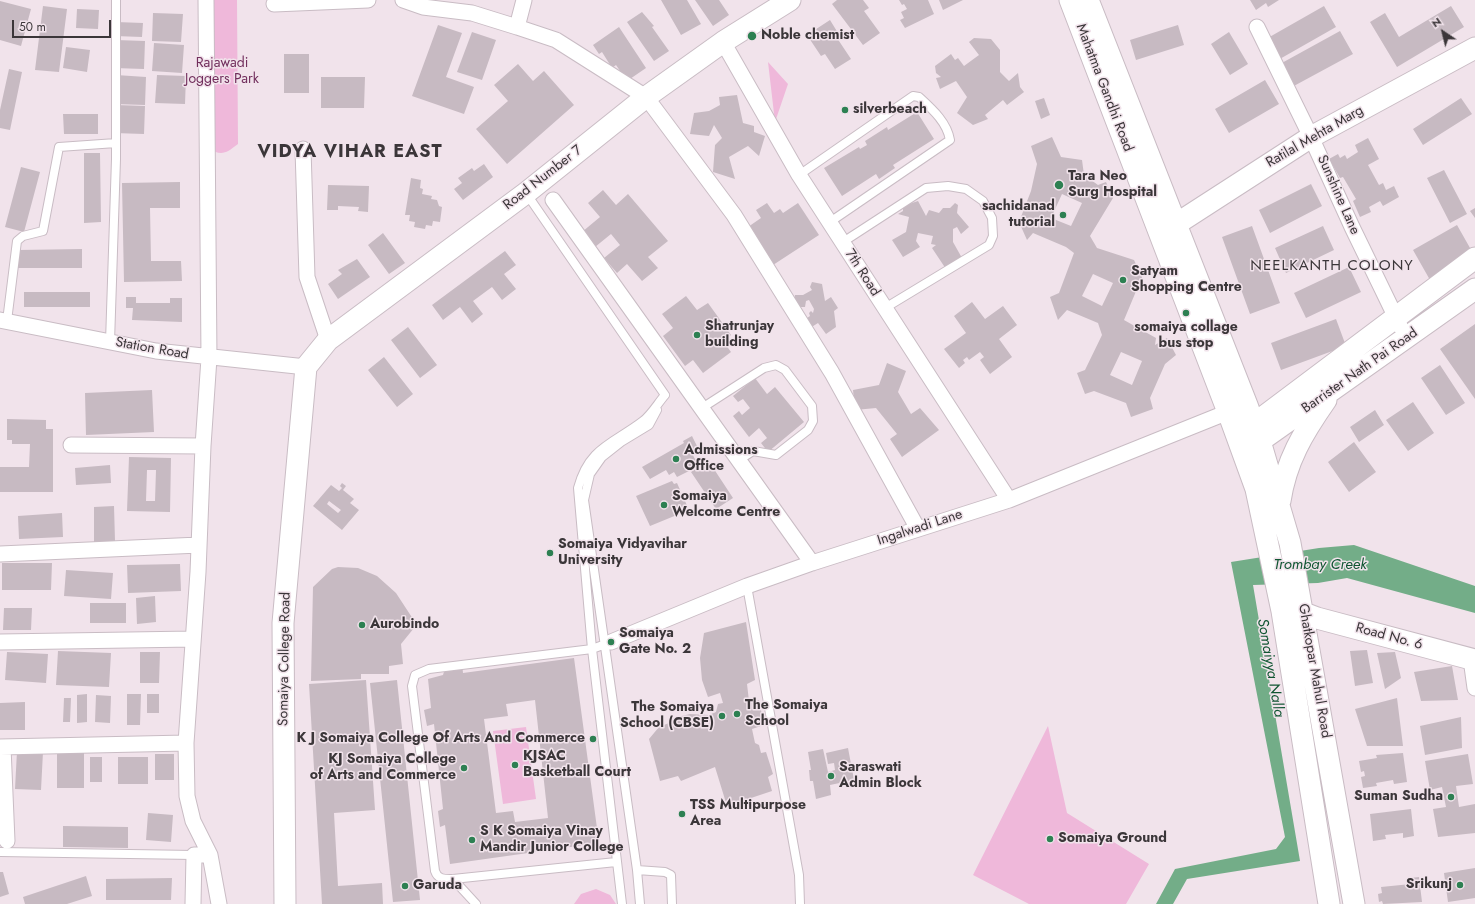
<!DOCTYPE html>
<style>
body{margin:0}
#map{position:relative;width:1475px;height:904px;overflow:hidden;background:#f1e3eb;font-family:Jost,sans-serif}
canvas{display:block}
.north{position:absolute;left:1423px;top:12px;width:40px;height:40px;-webkit-text-stroke:3px #f1e3eb;paint-order:stroke;rotate:325deg;font-size:11px;font-weight:700;line-height:16px;text-align:center;color:#3b3639}
.north::after{content:'';display:block;margin:auto;width:14px;height:18px;background:#3b3639;clip-path:polygon(50% 0,100% 100%,50% 72%,0 100%)}
.scale{position:absolute;left:12px;top:20px;width:99px;height:18px;box-sizing:border-box;border:2px solid #3b3639;border-top:0;padding-left:5px;font-size:12px;line-height:14px;white-space:nowrap;color:#3b3639;-webkit-text-stroke:3px #f1e3eb;paint-order:stroke}
</style>
<div id="map">
<canvas width="1475" height="904"></canvas>
<div class="north">N</div>
<div class="scale">50 m</div>
</div>
<script>
const g = document.querySelector('canvas').getContext('2d');
g.lineJoin = 'round';
function paint(path, color) {
  g.fillStyle = color;
  g.fill(path, 'evenodd');
}
function stroke(path, color, width, dash) {
  g.strokeStyle = color;
  g.lineWidth = width;
  g.lineCap = dash ? 'butt' : 'round';
  g.setLineDash(dash || []);
  g.stroke(path);
}
function label(font, color, halo, rows, align = 'center') {
  g.font = font + ' Jost,sans-serif';
  g.lineWidth = 3;
  g.setLineDash([]);
  g.textBaseline = 'middle';
  g.strokeStyle = halo;
  g.fillStyle = color;
  for (const [text, x, y, turn = 0] of rows) {
    g.save();
    g.translate(x, y);
    g.rotate((+turn || 0) * Math.PI / 180);
    g.textAlign = isNaN(turn) ? turn : align;
    if (halo) g.strokeText(text, 0, 0);
    g.fillText(text, 0, 0);
    g.restore();
  }
}
const green = new Path2D(`
 M208,0h29l1,144c-13,10 -16,12 -31,4z
 M768,62l20,22 -13,38z
 M1048,726l19,87 82,51 -23,40h-97l-56,-29z
 M526,727l10,72 -33,5 -10,-73z
 M596,889l14,6 6,9h-42l7,-10z`);
const water = new Path2D(`
 M1354,545l121,41v27l-128,-35 -29,5 -65,2 47,276 -113,18 -14,25h-17l19,-35 101,-20 9,-12 -54,-275 88,-14z`);
const building = new Path2D(`
 M661,0h26l14,24 -20,11z
 M695,0h24l10,15 -16,11z
 M837,0h26l6,8 -5,3 16,22 -17,12 -31,-41z
 M899,0h29l6,14 -29,14 -5,-8 4,-2 -3,-6 6,-3 -3,-5 -2,1z
 M939,0h24l-20,10z
 M1250,0h29l-11,7 -2,-4 -10,7z
 M0,1l31,8 -10,37 -21,-6z
 M43,6l24,3 -8,63 -24,-2z
 M1324,6l12,21 -58,33 -12,-21z
 M1451,6l13,21 -67,40 -27,-45 15,-9 14,24z
 M77,9l22,1 -1,19 -22,-1z
 M642,12l12,14 -2,1 17,24 -15,10 -27,-39z
 M153,13l30,1 -2,28 -29,-1z
 M830,20l8,13 -3,2 16,24 -16,10 -10,-15 -4,2 -14,-21z
 M116,22l27,1 -1,14 -27,-1z
 M438,25l24,8 -16,44 28,10 -10,27 -52,-18z
 M1178,25l6,20 -48,15 -6,-20z
 M619,27l27,41 -19,13 -11,-16 -4,3 -10,-16 -3,2 -6,-9z
 M1340,31l13,23 -61,33 -12,-23z
 M472,32l24,8 -14,40 -25,-8z
 M1229,32l19,32 -18,11 -19,-31z
 M974,38l17,1 9,11v22l9,9 9,-8 2,14 4,5 -17,13 -4,-5 -18,15 3,4 -15,6 -16,-12 10,-16 -11,-16 -16,8 -4,-11 5,-1 -5,-4 -1,-7 16,-12 4,6 3,-2 6,8 15,-11 -10,-13z
 M116,40l29,1 -1,28 -30,-1z
 M154,43l30,2 -2,28 -30,-2z
 M66,47l24,3 -3,22 -24,-4z
 M284,54h25v39h-25z
 M518,64l15,17 11,-10 30,34 -67,59 -31,-35 32,-28 -14,-16z
 M9,69l13,3 -12,58 -10,-2v-18z
 M116,75l30,2 -1,28 -30,-1z
 M157,75l29,1 -1,28 -30,-1z
 M321,77h44l-1,31h-43z
 M1265,80l14,24 -50,29 -14,-24z
 M737,95l6,28 11,3v6l11,4 -6,20 -11,-10 -19,11 6,22 -22,-7 2,-27 7,-7 -8,-13 -5,11 -19,-2 4,-21 15,-2 11,-6 -1,-8z
 M1044,98l6,17 -9,4 -6,-18z
 M1461,98l11,16 -49,31 -10,-16z
 M116,105l29,1 -1,28 -30,-1z
 M917,112l17,27 -41,26 2,3 -16,11 -3,-5 -34,22 -18,-28 35,-21 1,2 7,-4 -2,-4 22,-14 1,3z
 M63,114h35v20h-34z
 M1052,137l9,20 21,3 2,15 14,10 8,-3 7,16 -23,38 7,12 37,12 8,17 -18,43 32,18 -1,7 12,-7 9,17 -11,9 -15,34 3,11 -22,8 -5,-14 -32,-12 -9,3 -8,-21 8,-3 17,-35 -4,-12 -31,-13 -9,10 -8,-23 9,-4 15,-40 -8,-6 -33,-14 -6,7 -8,-18 12,-31 6,-27 -6,-18zM1062,194l20,9 -11,23 -20,-8zM1093,274l20,9 -11,23 -20,-10zM1121,352l21,9 -10,24 -22,-10z
 M1368,138l11,21 -11,6 11,20 4,-2 3,7 8,-4 5,11 -16,9 -3,-5 -11,6 2,5 -11,5 -7,-16 3,-2 -13,-22 -3,1 -11,-19 9,-5 2,4 5,-3 2,4 11,-7 -3,-7z
 M84,153h16l1,69 -17,1z
 M484,164l9,13 -30,23 -9,-11 8,-6 -4,-5 14,-10 2,3z
 M21,167l19,5 -16,60 -19,-5z
 M1444,170l23,44 -17,9 -23,-45z
 M411,178l10,2 -1,8 3,1 -1,5 10,2 -1,3 6,1 2,6 3,1 -2,15 -7,-1 -1,5 -6,-1 -1,4 -11,-2 1,-5 -6,-1 1,-6h-5z
 M180,182v26h-30l1,53h30l1,20 -58,1 -2,-99z
 M1311,184l11,22 -52,27 -11,-23z
 M328,185l41,1 -1,26 -10,-1 1,-4 -21,-1v4h-11z
 M603,190l13,15 12,-11 40,47 -20,16 10,11 -16,13 -15,-17 -10,9 -13,-15 16,-13 -9,-11 -16,13 -13,-15 18,-15 -12,-14z
 M918,201l8,15 3,-6 10,3 4,-5h7l5,-5 3,2 -1,8 12,14 -8,7 -4,-7 -4,2v13l9,16 -16,11 -14,-21 4,-3 -5,-1 2,-8 -15,-3 -2,8 4,6 -17,10 -11,-17 14,-8 3,-15 -11,-3 5,-3v-5z
 M767,203l7,10 6,-4 3,4 15,-10 21,32 -46,30 -25,-38 13,-9 -5,-8z
 M1475,208v10l-5,-7z
 M1457,225l17,30 -44,25 -17,-30z
 M1252,226l28,77 -30,11 -28,-77z
 M1323,226l11,24 -48,23 -11,-25z
 M383,233l22,30 -16,11 -21,-29z
 M82,249v19h-64v-18z
 M505,251l11,14 -12,9 12,15 -14,11 -10,-13 -19,14 10,13 -11,9 -12,-16 -17,13 -11,-15z
 M357,259l13,18 -32,22 -10,-15 14,-10 -4,-4z
 M1349,267l12,25 -55,26 -12,-25z
 M812,282l10,2 3,17 6,-4 7,11 -4,3 2,16 -10,7 -8,-11 -8,5 -6,-8 6,-4 -1,-3 2,-2 2,2 1,-4 -5,-9 -3,1 -1,6h-12l2,-12h8l9,-5 -2,-3z
 M24,292h66v15h-66z
 M686,296l11,14 11,-7 23,32 -8,6 8,11 -28,21 -10,-13 -8,6 -22,-30 10,-8 -11,-14z
 M126,297h10v6h34v-5h12v24l-50,-2 1,-12h-7z
 M972,302l13,17 18,-13 14,19 -18,14 13,18 -22,17 -10,-14 4,-3 -4,-5 -11,8 -2,-3 -4,3 2,3 -6,5 -15,-19 22,-16 -12,-17z
 M1336,319l10,27 -65,24 -10,-27z
 M1475,324v75l-35,-50z
 M408,327l29,38 -17,13 -29,-38z
 M384,357l29,37 -16,13 -29,-37z
 M887,363l19,8 -8,21 13,22 9,-6 19,22 -37,27 -12,-18 7,-5 -21,-26 -21,2 -2,-20 26,-5z
 M1440,365l25,38 -19,12 -25,-37z
 M755,378l12,16 8,-7 29,35 -36,30 -7,-9 6,-5 -8,-10 -10,9 -16,-21 6,-5 3,4 8,-7 -7,-9 -5,3 -5,-6z
 M152,390l2,42 -68,3 -1,-42z
 M1413,402l21,31 -26,18 -22,-31z
 M1375,410l9,15 -25,17 -9,-15z
 M7,419l39,1v9h7v63h-53v-25h29l1,-23h-18v-4h-5z
 M692,436l6,12 -7,4 8,14 -22,11 -3,-5 -5,3 -3,-5 -16,9 -8,-12 42,-24 -1,-2z
 M1354,442l22,30 -27,20 -21,-30z
 M129,457l42,1 -1,54 -43,-1zM147,470h9l-1,31h-9z
 M708,460l25,38 -17,11 -25,-37z
 M110,465l1,18 -35,2 -1,-17z
 M672,481l2,3 3,-1 12,27 -39,16 -14,-30z
 M342,483l4,3 -3,4 11,9 -4,4 9,7 -17,20 -29,-24 18,-21 8,6 3,-3 -2,-2zM329,501l12,9 -3,3 -11,-9z
 M114,506l1,35 -21,1v-35z
 M62,513l1,24 -44,2 -1,-23z
 M2,563h50l-1,27h-49z
 M180,564l1,27 -53,2 -1,-28z
 M338,567l20,1 19,8 19,17 17,26 -2,3 3,6 -13,16 2,20 -14,2v8h-28v5l-50,2 2,-94 19,-18z
 M66,570l47,3 -2,26 -47,-3z
 M155,596l1,26 -19,2 -1,-26z
 M90,603h36v20h-36z
 M4,608h28l-1,22h-28z
 M746,622l9,58 -8,4 2,17 10,-1 5,25 -12,4 3,14 4,2 2,8 5,-1 7,22 -5,3 4,14 -45,15 -12,-39 -34,14 -3,-5 -18,5 -11,-42 10,-12 10,-4v-4l21,-5 19,1 7,-3 2,-8 5,-1 -3,-10 -12,4 -6,-17 -2,-22 4,-25z
 M1367,650l6,33 -18,3 -5,-35z
 M58,651l53,2 -2,34 -53,-2z
 M7,652l41,2 -2,29 -41,-3z
 M140,652h20l-1,31h-19z
 M1395,652l6,26 -16,11 -8,-36z
 M574,658l25,185 -149,21 -5,-39 -5,2 -2,-16 5,-2 -9,-85 -7,2 -3,-16 7,-2 -3,-29 15,-4 3,-10 16,-2 1,10zM535,700l13,118 -33,4 -2,-11 -17,2 -12,-94 24,-3 -2,-12z
 M1452,666l6,34 -37,1 -7,-29z
 M366,680l9,130 -41,3 4,73 44,-3 1,21h-61l-13,-220z
 M397,680l23,220 -27,2 -23,-219z
 M87,694v28l-10,1v-28z
 M127,694h14l-1,31h-13z
 M147,694h12v19h-12z
 M96,695l15,1 -1,27 -15,-1z
 M64,698h7l-1,24h-7z
 M1397,698l6,48h-36l-12,-37z
 M25,702v28h-25v-27z
 M1461,717l1,31 -37,7 -5,-29z
 M848,748l6,32 -24,5 1,10 -15,4 -3,-18h-3l-1,-11h2l-3,-18 15,-3 5,23 7,-2 -1,-7 -6,1 -2,-11z
 M17,751l26,1 -2,38 -26,-1z
 M84,752v36h-27v-35z
 M1403,753l4,29 -13,2 -1,-4 -17,3 1,3 -14,2 -2,-11 4,-1 -1,-5 -3,1 -2,-11 18,-3 -1,-3z
 M155,754h19v26h-19z
 M1468,754l5,30 -17,2 3,21 16,-3v29l-37,4 -5,-28 13,-2 -4,-20 -12,3 -5,-29z
 M90,757h12v25h-12z
 M118,757h30v27h-30z
 M1411,809l3,27 -11,2v-5l-18,2 1,4 -13,2 -3,-27z
 M148,813l25,2 -2,27 -25,-2z
 M63,826l65,1v21l-65,-1z
 M1475,868v30l-27,4 -4,-29z
 M0,872h3l6,22 -9,3z
 M86,876l6,20 -25,8h-42l-2,-7z
 M1419,877l3,25 -39,2 -1,-3 -3,1 -1,-8 4,-1 -1,-6 30,-3 -1,-6z
 M172,878l-1,22h-65v-21z`);
const lane = new Path2D(`
 M799,175l114,-79 6,1c13,12 28,25 31,43l-120,82
 M526,193l139,202
 M843,242l83,-54 22,-2 18,3 17,12 9,17 1,18 -4,9 -104,63
 M7,321l10,-80 6,-5 20,-5 16,-84 57,-4
 M110,342l6,-183v-159
 M702,408l62,-40 12,-3 9,5 27,36 1,15 -5,9 -32,25 -23,-4 -14,9
 M747,586l52,289 1,29
 M611,642l-19,7 -163,20 -14,6 -3,11 23,185c3,9 10,8 18,8l163,-17
 M0,852l194,3
 M637,870l28,2 6,3 1,29
 M453,879l23,25
 M622,904l-30,-255 -14,-161c11,-41 35,-44 65,-67 8,-6 15,-18 22,-26
 M640,904l-3,-34 -53,-370 6,-26 12,-17 19,-15 28,-17 8,-15`);
const street = new Path2D(`
 M206,0l3,358 -6,88 -5,126 -12,171 1,53 6,25 17,34 9,49
 M403,0l20,7 49,6 45,14
 M524,0l-7,27 39,13 90,57 88,118 98,158 86,156
 M274,4l94,-4
 M1257,27l54,110 41,90 48,99
 M723,42l76,133 210,325
 M303,149l4,128 21,63
 M553,200l259,363
 M0,320l156,31 150,16
 M71,445l132,1
 M0,554l199,-9
 M0,642l193,-3
 M611,642l136,-56 65,-23 197,-63 229,-92
 M1471,659l4,29
 M0,747l186,-4
 M3,747l4,94
 M193,904l1,-49h16`);
const secondary = new Path2D(`
 M1070,0l158,412 28,77 26,122 47,293
 M1088,0l159,405 13,36 30,102 64,361
 M1164,232l147,-95 164,-89
 M1241,429l13,-5 221,-166
 M1246,444l14,-3 215,-152
 M1280,501c6,-40 23,-68 46,-101
 M1304,613l13,5 158,42
 M285,904l-2,-281 23,-256 22,-27 198,-147 120,-96 77,-55 67,-42`);
const markers = [
 [752,36,5,"#2d8052"],
 [845,110,4,"#2d8052"],
 [1059,185,5,"#2d8052"],
 [1063,215,4,"#2d8052"],
 [1123,280,4,"#2d8052"],
 [1186,313,4,"#2d8052"],
 [697,335,4,"#2d8052"],
 [676,459,4,"#2d8052"],
 [664,505,4,"#2d8052"],
 [550,553,4,"#2d8052"],
 [362,625,4,"#2d8052"],
 [611,642,4,"#2d8052"],
 [737,714,4,"#2d8052"],
 [722,716,4,"#2d8052"],
 [593,739,4,"#2d8052"],
 [515,765,4,"#2d8052"],
 [464,768,4,"#2d8052"],
 [831,776,4,"#2d8052"],
 [1451,797,4,"#2d8052"],
 [682,814,4,"#2d8052"],
 [1050,839,4,"#2d8052"],
 [472,840,4,"#2d8052"],
 [1460,885,4,"#2d8052"],
 [405,886,4,"#2d8052"]
];
const poiNames = [
 ["Noble chemist",761,36],
 ["silverbeach",853,110],
 ["Tara Neo",1068,177],
 ["Surg Hospital",1068,193],
 ["sachidanad",1055,207,"right"],
 ["tutorial",1055,223,"right"],
 ["Satyam",1131,272],
 ["Shopping Centre",1131,288],
 ["Shatrunjay",705,327],
 ["building",705,343],
 ["somaiya collage",1186,328,"center"],
 ["bus stop",1186,344,"center"],
 ["Admissions",684,451],
 ["Office",684,467],
 ["Somaiya",672,497],
 ["Welcome Centre",672,513],
 ["Somaiya Vidyavihar",558,545],
 ["University",558,561],
 ["Aurobindo",370,625],
 ["Somaiya",619,634],
 ["Gate No. 2",619,650],
 ["The Somaiya",745,706],
 ["School",745,722],
 ["The Somaiya",714,708,"right"],
 ["School (CBSE)",714,724,"right"],
 ["K J Somaiya College Of Arts And Commerce",585,739,"right"],
 ["KJSAC",523,757],
 ["Basketball Court",523,773],
 ["KJ Somaiya College",456,760,"right"],
 ["of Arts and Commerce",456,776,"right"],
 ["Saraswati",839,768],
 ["Admin Block",839,784],
 ["Suman Sudha",1443,797,"right"],
 ["TSS Multipurpose",690,806],
 ["Area",690,822],
 ["S K Somaiya Vinay",480,832],
 ["Mandir Junior College",480,848],
 ["Somaiya Ground",1058,839],
 ["Srikunj",1452,885,"right"],
 ["Garuda",413,886]
];
const parkNames = [
 ["Rajawadi",222,64],
 ["Joggers Park",222,80]
];
const streetNames = [
 ["Mahatma Gandhi Road",1104,88,69],
 ["Ratilal Mehta Marg",1315,137,-30],
 ["Road Number 7",543,178,-38],
 ["Sunshine Lane",1338,195,66],
 ["7th Road",862,273,57],
 ["Station Road",152,349,10],
 ["Barrister Nath Pai Road",1360,371,-35],
 ["Ingalwadi Lane",920,528,-18],
 ["Road No. 6",1389,637,15],
 ["Somaiya College Road",285,659,-89],
 ["Ghatkopar Mahul Road",1314,671,80]
];
const neighbourhoodNames = [
 ["NEELKANTH COLONY",1332,266]
];
const waterNames = [
 ["Trombay Creek",1320,565],
 ["Somaiyya Nalla",1270,668,80]
];
const districtNames = [
 ["VIDYA VIHAR EAST",350,153]
];
paint(green, '#efb8da');
paint(water, '#73ad88');
paint(building, '#c7bac2');
stroke(lane, '#c9bcc4', 10);
stroke(street, '#c9bcc4', 17);
stroke(secondary, '#c9bcc4', 23);
stroke(lane, '#fff', 8);
stroke(street, '#fff', 15);
stroke(secondary, '#fff', 21);
for (const [x, y, r, color] of markers) {
  const dot = new Path2D();
  dot.arc(x, y, r, 0, 2 * Math.PI);
  g.fillStyle = color;
  g.fill(dot);
  stroke(dot, '#f1e3eb', 1.5);
}
label('bold 14px', '#3b3639', '#f1e3eb', poiNames, 'left');
label('14px', '#712e5c', '#f1e3eb', parkNames);
label('14px', '#3b3639', '#f1e3eb', streetNames);
g.letterSpacing = '1px';
label('15px', '#3b3639', '#f1e3eb', neighbourhoodNames);
g.letterSpacing = '0px';
label('italic 15px', '#115633', '#f1e3eb', waterNames);
g.letterSpacing = '1px';
label('bold 18px', '#3b3639', '#f1e3eb', districtNames);
g.letterSpacing = '0px';
</script>
